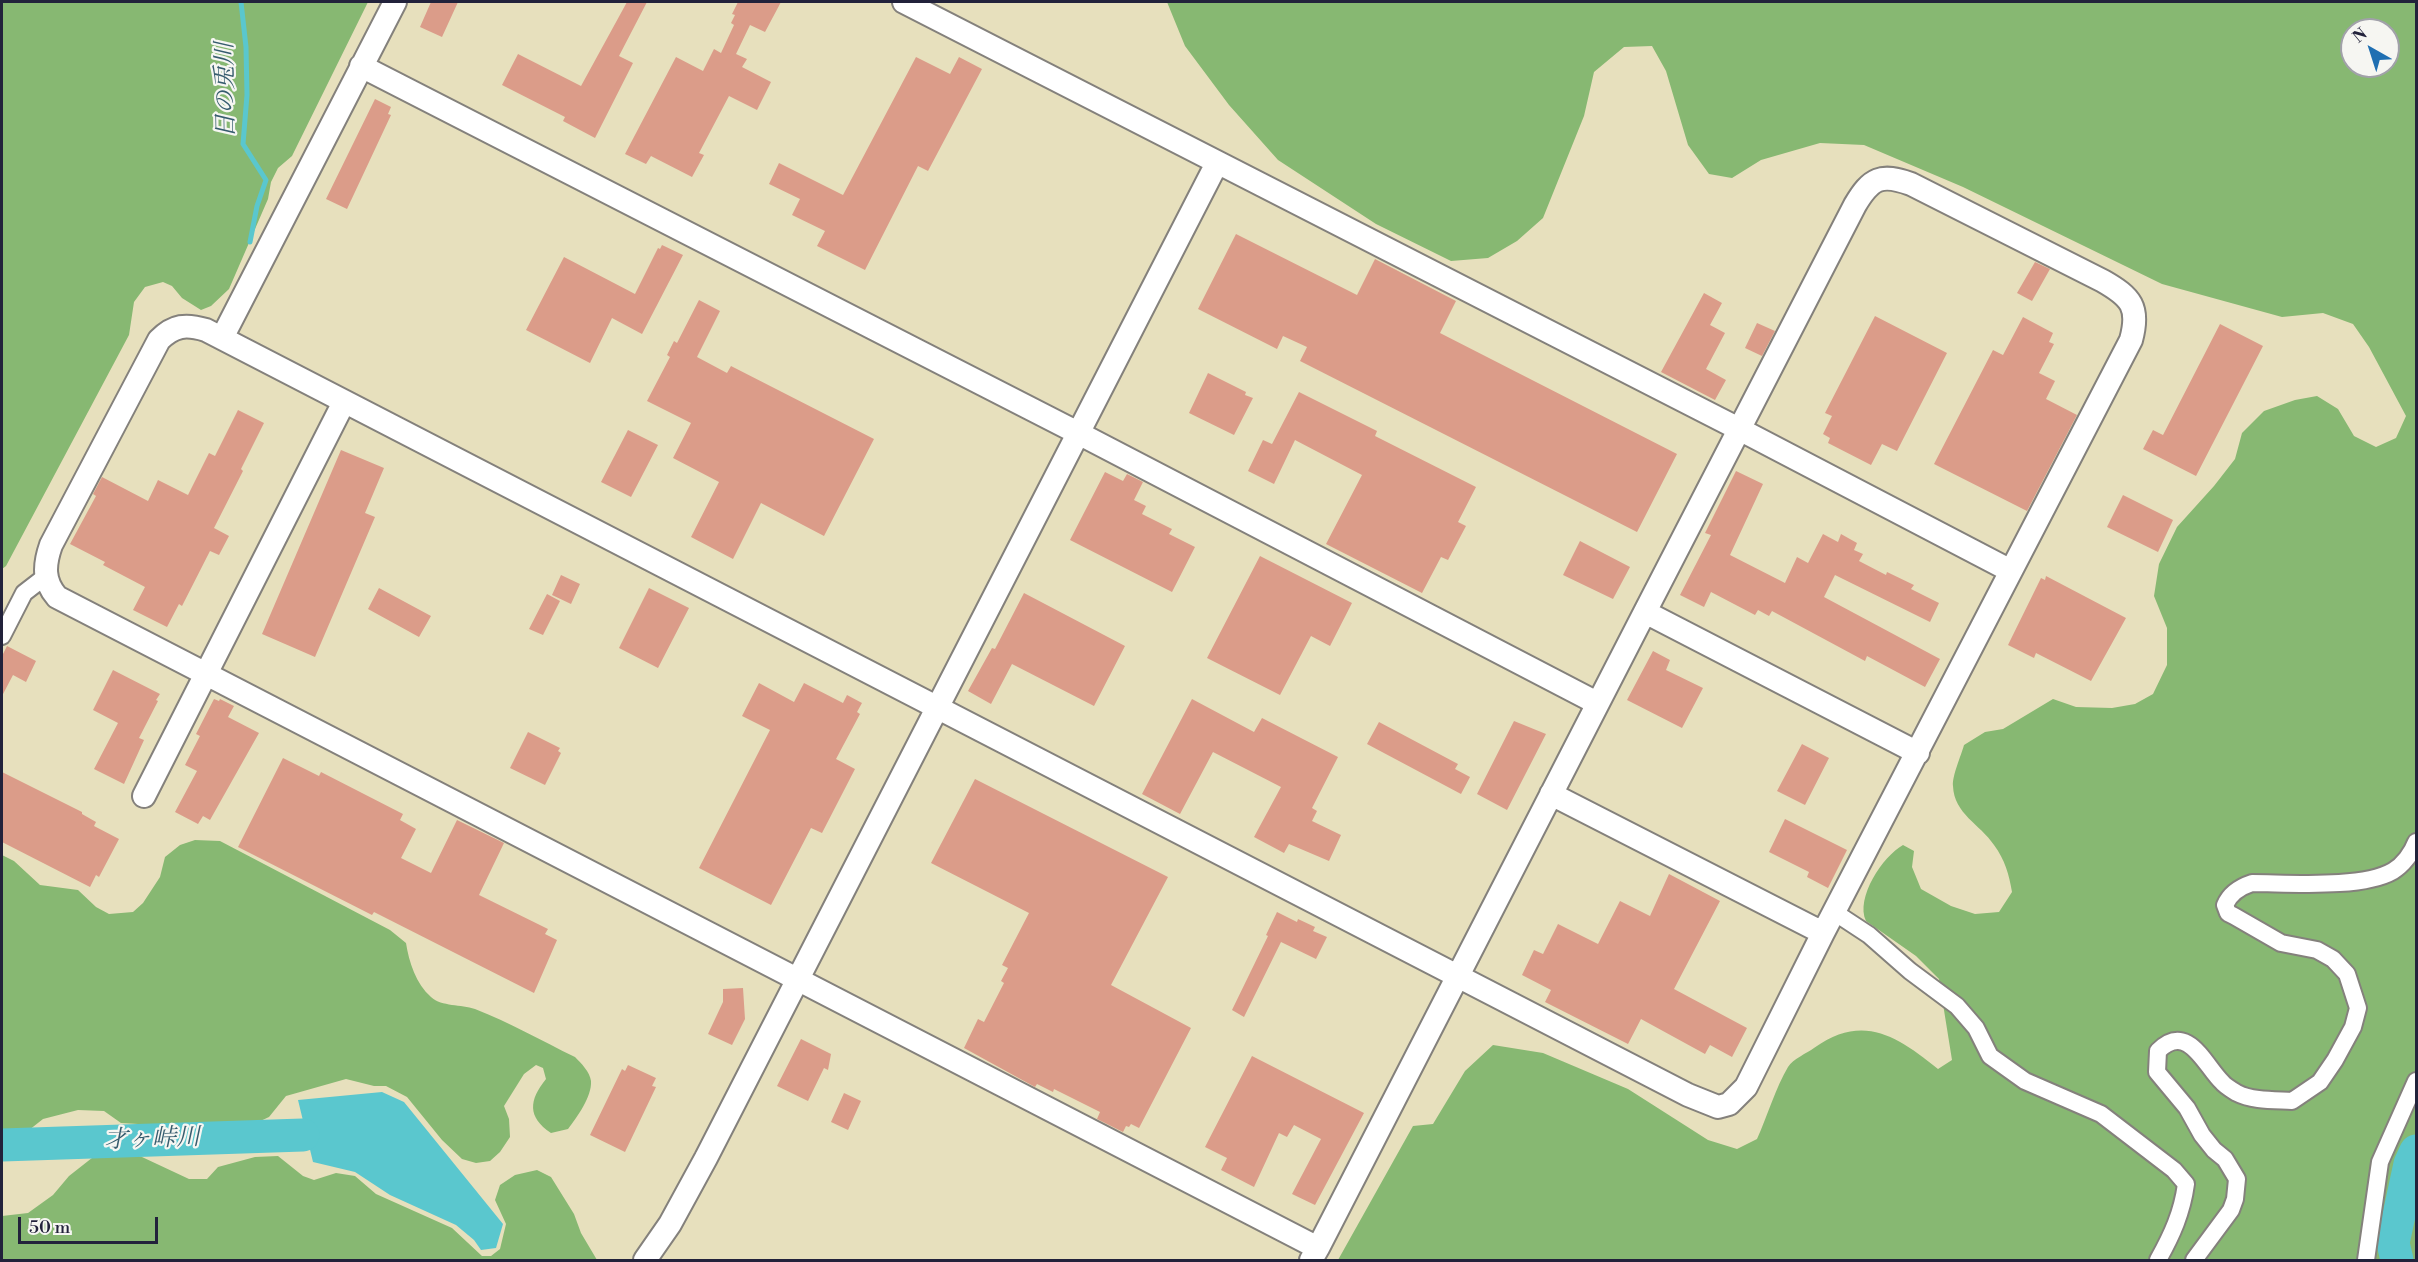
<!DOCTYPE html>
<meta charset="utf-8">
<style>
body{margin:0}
#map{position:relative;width:2418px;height:1262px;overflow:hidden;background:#e7e0bd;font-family:"Libre Bodoni",serif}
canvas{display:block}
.frame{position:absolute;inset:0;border:3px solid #22223b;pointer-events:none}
.north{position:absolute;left:2340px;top:18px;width:60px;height:60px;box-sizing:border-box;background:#f6f6f2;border:2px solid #a1a1a9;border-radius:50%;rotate:321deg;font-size:16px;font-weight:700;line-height:24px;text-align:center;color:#22223b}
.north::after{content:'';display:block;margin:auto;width:21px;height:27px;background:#1f6fb2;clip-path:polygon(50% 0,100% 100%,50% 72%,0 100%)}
.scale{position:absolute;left:18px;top:1217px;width:140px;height:27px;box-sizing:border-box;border:3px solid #22223b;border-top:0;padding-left:8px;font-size:18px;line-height:21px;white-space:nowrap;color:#22223b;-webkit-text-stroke:4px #f6f6f2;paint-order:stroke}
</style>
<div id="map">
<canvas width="2418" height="1262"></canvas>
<div class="frame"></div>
<div class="north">N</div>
<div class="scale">50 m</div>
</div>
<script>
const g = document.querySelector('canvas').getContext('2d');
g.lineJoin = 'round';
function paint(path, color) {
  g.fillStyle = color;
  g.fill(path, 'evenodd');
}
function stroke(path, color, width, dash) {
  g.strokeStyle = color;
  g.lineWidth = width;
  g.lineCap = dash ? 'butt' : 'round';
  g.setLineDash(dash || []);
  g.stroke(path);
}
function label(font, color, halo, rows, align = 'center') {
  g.font = font + ' "Libre Bodoni","Noto Serif JP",serif';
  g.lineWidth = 4.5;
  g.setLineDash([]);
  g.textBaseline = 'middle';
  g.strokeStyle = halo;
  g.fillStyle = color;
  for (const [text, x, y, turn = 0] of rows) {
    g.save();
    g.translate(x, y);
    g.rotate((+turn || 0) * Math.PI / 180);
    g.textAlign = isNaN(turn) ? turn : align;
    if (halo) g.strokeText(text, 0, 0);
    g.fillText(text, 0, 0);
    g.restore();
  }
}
const forest = new Path2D(`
 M2,2h366l-76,154 -14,12 -7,14 -3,17 -39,90 -18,17 -10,4 -19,-12 -10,-12 -9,-4 -18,5 -11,15 -5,33 -123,231 -4,3z
 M1167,2h1249v1258h-1078l75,-134 20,-2 32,-53 28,-26 50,8 85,36 80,51 29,9 20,-10c10,-22 19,-52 31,-72 5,-8 19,-14 26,-19 49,-35 83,-12 124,21l14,-9 -13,-81 -23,-23 -50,-35c-11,-23 17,-65 37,-76l11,6 -2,16 9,22 30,17 24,8 24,-2 13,-20c-3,-18 -7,-32 -18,-47 -14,-21 -40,-31 -41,-59 -1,-10 8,-30 11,-41l21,-13 18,-3 50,-30 23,8 36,1 23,-4 18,-10 14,-29v-37l-13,-32 5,-32 18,-37 37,-41 21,-27 7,-26 22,-22 31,-11 22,-4 21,13 16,27 22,11 20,-9 10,-22 -37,-69 -16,-23 -30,-11 -41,4 -120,-33 -199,-97 -99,-42 -44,-2 -59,17 -29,18 -23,-4 -21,-29 -22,-74 -14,-25 -28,1 -30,25 -10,44 -41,102 -26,23 -29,17 -37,3 -75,-37 -98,-64 -49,-55 -44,-59zM2352,30h36v36h-36z
 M195,840l25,1 170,89 16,13c3,19 10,41 25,54 11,10 30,7 44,12 34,13 67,32 100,48 6,6 15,15 16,24 1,16 -14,36 -23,48l-17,4c-24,-16 -22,-33 -5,-54l-3,-11 -7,-3 -12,9 -20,32 5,13 1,18 -10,15 -10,9 -14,2 -14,-4 -20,-19 -35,-43 -21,-11h-12l-28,-7 -60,17 -17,21 -28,13 -120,-7 -17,-12 -26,-1 -35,9 -19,15 -22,2v-281l12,6 26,24 38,5 18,17 13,7 24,-2 10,-9 17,-26 5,-20 15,-12z
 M116,1149l26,8 47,22h18l11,-12 37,-10 23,-1 25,20 11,4 22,-7 19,3 21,18 76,34 30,28h9l9,-7 6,-25 -11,-24 5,-15 15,-10 22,-5 14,7 23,37 7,19 16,27h-595v-44l26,-3 25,-18 16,-19 28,-22z`);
const water = new Path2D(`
 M382,1092l22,10 99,122 -7,24 -15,2 -7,-10 -18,-15 -66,-30 -35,-23 -42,-10 -15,-62z`);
const stream = new Path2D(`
 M241,2l5,45 1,48 -4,49 23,36 -9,26 -7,36`);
const river = new Path2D(`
 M2,1145l301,-10
 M2397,1260l-4,-17 17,-79 6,-13`);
const building = new Path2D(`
 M431,2h27l-16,35 -22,-10z
 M627,2h20l-28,54 14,7 -38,75 -32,-17 2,-4 -63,-32 16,-31 63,32z
 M738,2h43l-16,30 -15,-7 -14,29 11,5 -5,8 29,15 -14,28 -28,-14 -30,57 5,2 -12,22 -41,-21 -5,8 -21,-10 51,-97 27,14 11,-22 7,4 13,-28 -3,-2 4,-8 -3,-1z
 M916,57l34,17 9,-17 23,12 -54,102 -10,-5 -53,104 -48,-24 8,-15 -33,-16 8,-16 -31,-15 10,-21 64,32z
 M375,99l16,8 -3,7 3,1 -44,94 -21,-10z
 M1236,234l121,61 18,-36 81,42 -16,32 237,121 -40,78 -337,-171 7,-14 -24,-11 -6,13 -79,-40z
 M662,245l21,10 -41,79 -30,-16 -22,45 -64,-33 38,-73 71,37 23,-46 2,1z
 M2035,262l15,7 -18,32 -15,-8z
 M1704,293l18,10 -12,22 15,8 -19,36 20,11 -11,20 -54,-28z
 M699,300l21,11 -23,46 30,16 4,-7 143,73 -50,97 -63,-33 -28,56 -42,-22 28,-55 -46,-24 18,-35 -44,-22 23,-44 -3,-2 7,-14 3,2z
 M1875,316l72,37 -50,98 -15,-7 -11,21 -43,-22 2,-5 -7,-4 9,-18 -7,-3z
 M2023,317l30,16 -4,9 5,2 -15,29 16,8 -9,18 31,16 -50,96 -93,-47 59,-114 10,5z
 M1757,323l18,8 -13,25 -17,-8z
 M2220,324l43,22 -67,130 -53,-27 10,-19 10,5z
 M1208,373l38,19 -1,3 8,3 -19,37 -45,-22z
 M1299,392l78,39 -2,5 101,51 -18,35 8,4 -18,34 -7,-3 -19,36 -96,-49 36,-69 -67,-35 -21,44 -26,-13 15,-31 9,4z
 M238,410l26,13 -23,46 2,2 -29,57 15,8 -10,19 -9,-4 -28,55 -3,-2 -12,23 -34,-17 12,-23 -42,-22 2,-3 -35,-18 26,-48 -3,-2 9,-17 46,24 10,-21 30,15 21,-42 6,3z
 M628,430l30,15 -27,52 -30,-15z
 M341,450l43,18 -19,45 10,4 -60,140 -53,-23z
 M1736,471l27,13 -33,71 55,28 12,-26 11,6 15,-29 15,8 3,-8 16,9 -3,7 9,4 -4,7 27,14 1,-3 27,13 -3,4 28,14 -9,19 -95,-47 -11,22 116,62 -15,28 -58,-31 -2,5 -93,-50 -3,5 -11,-6 -3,5 -44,-23 -7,15 -24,-12 31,-60 -6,-2z
 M1105,472l18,9 4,-7 16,8 -9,18 12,6 -4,8 30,15 -3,5 26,13 -23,45 -102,-52z
 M2123,495l50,25 -15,32 -51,-25z
 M1580,541l50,26 -17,32 -50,-24z
 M1260,556l92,47 -22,43 -19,-10 -31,59 -73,-37z
 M561,575l19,9 -9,20 -19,-9z
 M2046,576l80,42 -35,63 -55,-28 -2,5 -26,-13 33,-67 4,2z
 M379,588l52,28 -12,21 -51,-28z
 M649,588l40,20 -31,60 -39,-20z
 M1024,593l101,53 -31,60 -82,-42 -21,40 -23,-13 24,-43 3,1z
 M547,594l13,7 -17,34 -14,-6z
 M7,646l29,15 -10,21 -13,-7 -11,21v-40z
 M1653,651l17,9 -4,10 37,18 -21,40 -55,-28z
 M113,670l47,24 -4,6 2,1 -19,37 5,2 -20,44 -30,-15 24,-46 -25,-13z
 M759,683l35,19 10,-19 39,20 4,-8 15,8 -5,9 3,2 -24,45 19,10 -33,64 -11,-5 -40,77 -72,-37 71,-138 -28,-14z
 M214,699l5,2 1,-2 14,7 -6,11 31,16 -49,87 -7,-4 -5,8 -23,-12 22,-41 -12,-6 15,-29 -4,-2z
 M1192,699l62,33 8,-14 76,39 -26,51 5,3 -5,10 29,14 -12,26 -40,-17 -5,9 -30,-16 27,-50 -68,-35 -33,62 -38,-20z
 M1514,721l32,13 -39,76 -30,-16z
 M1379,722l79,42 -3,5 15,8 -9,17 -94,-50z
 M528,732l32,16 -2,3 3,2 -16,32 -35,-17z
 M1802,744l27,14 -24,47 -28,-14z
 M283,758l36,18 2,-4 82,42 -3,6 16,9 -15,29 30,15 26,-53 47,23 -25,52 69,34 -3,5 12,6 -23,53 -160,-81 -2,3 -134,-68z
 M2,772l80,40v2l14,8 -2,4 25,13 -20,38 -3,-2 -6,12 -88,-45z
 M975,779l193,98 -57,108 80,43 -52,100 -8,-4 -2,3 -3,-1 -3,6 -26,-13 3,-7 -46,-23 -1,3 -16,-8 -2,3 -71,-39 14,-29 6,3 20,-39 -3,-2 7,-13 -6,-3 27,-52 -98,-50z
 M1785,819l62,31 -19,38 -21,-11 2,-5 -40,-20z
 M1669,874l51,27 -46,88 73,39 -15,29 -22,-12 -5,9 -64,-35 -13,25 -83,-42 6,-12 -29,-15 12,-25 9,4 15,-30 40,20 22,-43 30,15z
 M1277,912l20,10 1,-3 17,8 -2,4 14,6 -11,22 -35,-17 -37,75 -12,-7 36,-74 -2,-1z
 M743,988l2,31 -13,26 -24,-11 15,-32v-13z
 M801,1039l30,15 -3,16 -4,-2 -16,33 -31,-15z
 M1252,1056l112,57 -49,92 -23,-11 29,-55 -27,-14 -7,12 -8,-4 -25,54 -33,-17 6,-12 -22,-11z
 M628,1065l28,13 -4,8 4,1 -31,65 -35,-17 32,-66 3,2z
 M844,1093l17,8 -13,29 -17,-8z`);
const street = new Path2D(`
 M2,636l22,-43 22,-17
 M1834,912l35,23 41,36 47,35 19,22 14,28 35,25 76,33 73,56 12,14c-4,29 -14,51 -28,76
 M2194,1260l37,-50 4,-11 2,-20 -12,-20 -11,-9 -12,-15 -15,-27 -30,-36 1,-21c30,-30 47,15 64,31 3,4 10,8 15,11 15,8 39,7 55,8l28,-19 15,-22 18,-33 5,-19 -11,-34 -14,-15 -16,-9 -36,-7 -47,-27 -6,-3 -3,-8c5,-12 15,-18 27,-22 37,0 110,6 141,-12 10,-6 19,-18 23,-29
 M2366,1260l14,-98 36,-81`);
const secondary = new Path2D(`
 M904,2l835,427 272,142
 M361,66l719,368 517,269
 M222,338l173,-336
 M1645,612l273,141
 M1551,794l272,139
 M144,796l200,-394
 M645,1260l25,-36 36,-66 511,-995
 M1311,1260l7,-12c179,-347 357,-696 537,-1043 16,-27 26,-32 56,-21l192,97c28,16 37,26 28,59l-308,593 -77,154 -17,17 -11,3 -30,-12 -1482,-765c-20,-6 -32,-5 -47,10l-108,205c-7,20 -8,36 6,52l1261,651`);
const waterNames = [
 ["日の兎川",227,90,-91],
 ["才ヶ峠川",152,1140,-2]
];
paint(forest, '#87b872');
paint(water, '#5ac7ce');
stroke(stream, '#5ac7ce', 5);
stroke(river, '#5ac7ce', 33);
paint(building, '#db9c89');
stroke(street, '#84817c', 20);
stroke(secondary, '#84817c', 26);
stroke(street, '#fff', 16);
stroke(secondary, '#fff', 22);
label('italic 24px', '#365c6e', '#f6f6f2', waterNames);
</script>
